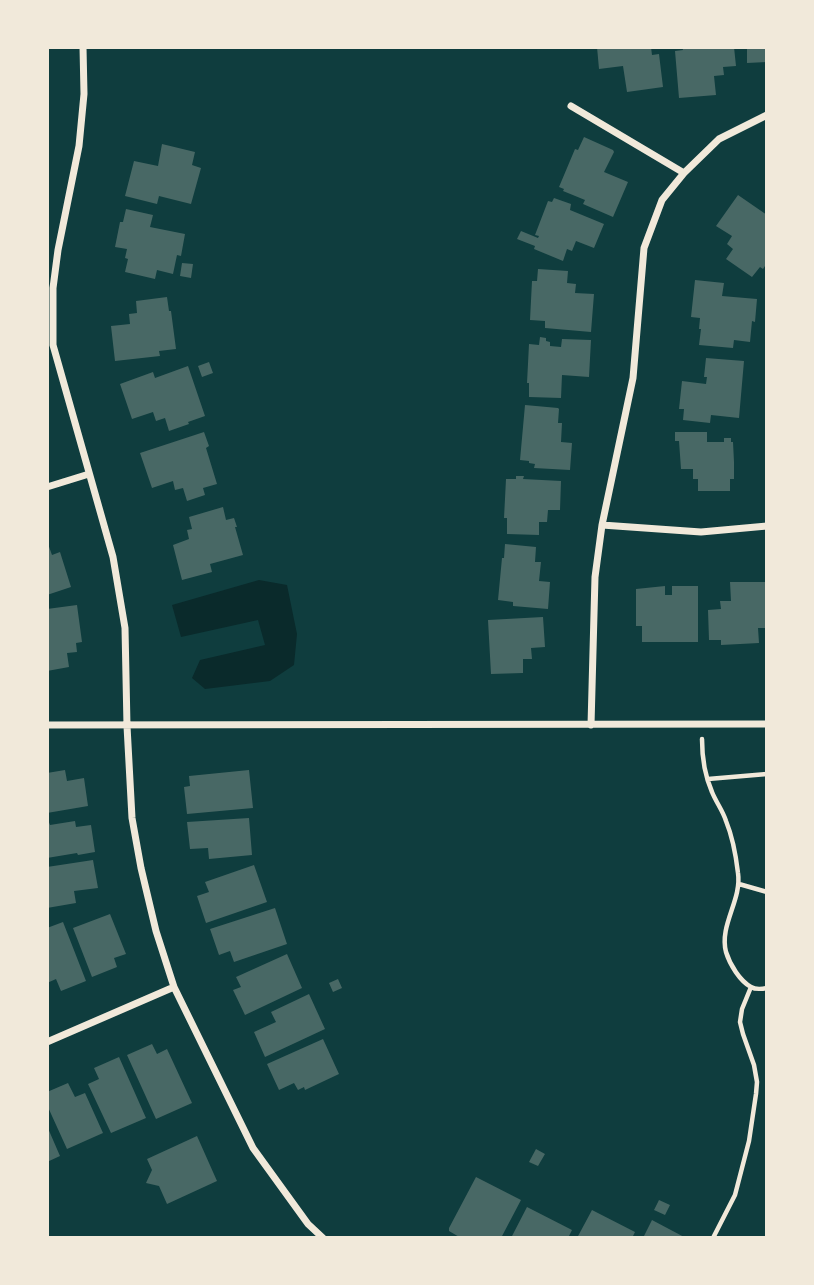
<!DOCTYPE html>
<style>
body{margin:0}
#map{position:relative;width:814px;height:1285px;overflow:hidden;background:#0f3d3e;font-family:Lato,sans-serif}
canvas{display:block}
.frame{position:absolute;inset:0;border:49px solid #f1e9da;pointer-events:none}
</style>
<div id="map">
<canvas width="814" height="1285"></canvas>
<div class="frame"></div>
</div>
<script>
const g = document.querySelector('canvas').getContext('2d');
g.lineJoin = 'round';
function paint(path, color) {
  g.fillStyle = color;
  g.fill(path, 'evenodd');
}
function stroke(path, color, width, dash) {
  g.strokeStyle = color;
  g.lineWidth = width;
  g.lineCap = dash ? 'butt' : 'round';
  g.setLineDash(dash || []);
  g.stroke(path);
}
const water = new Path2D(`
 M259,580l28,5 10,49 -3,31 -24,16 -65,8 -13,-11 8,-18 65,-15 -7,-25 -77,17 -9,-32z`);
const building = new Path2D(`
 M597,47h54l1,8 7,-1 4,33 -36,5 -4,-26 -24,3z
 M682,47h52l2,19 -13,1 1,8 -10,1 2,19 -37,3 -4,-47 8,-1z
 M747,47h20v15l-20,1z
 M584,137l29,13 1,2 -10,20 24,10 -15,35 -30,-13 2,-4 -22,-9 1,-2 -5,-2 16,-38 3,1z
 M162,144l33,8 -3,13 9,3 -10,36 -32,-8 -2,8 -32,-8 9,-35 24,5z
 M738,195l29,20v48l-4,6 -3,-2 -8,10 -26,-18 7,-10 -6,-5 5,-8 -16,-10z
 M554,198l17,6 -1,6 34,14 -10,24 -18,-7 -4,10 -5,-2 -4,12 -29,-12 1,-3 -18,-7 4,-8 17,7 1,-2 -4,-1 13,-34 4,1z
 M126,209l27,6 -3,12 35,7 -4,22 -4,-1 -4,19 -16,-4 -2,9 -30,-7 3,-13 -3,-1 2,-9 -12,-2 5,-25h3z
 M182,263l11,1 -2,14 -11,-2z
 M538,269l30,2 -1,12 9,1 -1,9 19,1 -3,38 -46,-4v-7l-15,-1 2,-39h5z
 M695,280l29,3 -2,13 35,3 -2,23 -3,-1 -2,21 -16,-2 -1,8 -34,-3 2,-16h-2l1,-11 -9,-1z
 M167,297l2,14h2l5,38 -17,2 1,5 -45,5 -4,-35 19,-2 -1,-10 8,-1 -1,-12z
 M540,337l6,1v3l4,1v4l11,1 1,-8 29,1 -2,37 -27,-2 -1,23 -32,-1v-14h-2l2,-39 10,1z
 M706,358l38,3 -5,57 -28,-3 -1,8 -27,-3 1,-11h-5l3,-28 24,3 1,-7h-3z
 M209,362l4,11 -11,4 -4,-11z
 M188,366l17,50 -17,6 1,2 -20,7 -4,-13 -9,3 -3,-9 -21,7 -12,-35 33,-12 2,6z
 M525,405l33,3 1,1 -1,14h4l-1,19 11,1 -2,27 -36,-2 1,-4 -6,-1v-2l-9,-1z
 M204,432l5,14 -3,2 11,36 -14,4 2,7 -18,6 -4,-13 -8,2 -2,-9 -21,7 -12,-35z
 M675,432h32v10h17v-4h7v4h2l1,20v17h-4v12h-32v-12h-5v-10h-12l-2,-28h-4z
 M516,476h8l-1,3 38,2 -1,29h-12l-1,12h-8v13l-32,-1v-16h-3l2,-39h10z
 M223,507l3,13 8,-2 3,9h-2l8,28 -33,9 2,8 -30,8 -9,-35 16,-6 -2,-9 5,-1 -3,-12z
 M47,541l5,14 8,-3 11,35 -24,8z
 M505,544l31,3 -1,15h6l-2,19 11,1 -2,27 -35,-3v-4l-15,-2 4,-42h2z
 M730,582h37v46h-9l1,15 -38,2v-5h-12l-1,-30 13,-1 -1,-8h11z
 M665,586v9h7v-9h26v56h-56v-16h-6v-37z
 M77,605l5,37 -6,1 1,9 -10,1 2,14 -22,4v-62z
 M543,617l2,30 -14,1 1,11h-9v14l-32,1 -3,-54z
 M65,770l2,11 17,-3 4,28 -41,7v-40z
 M249,770l4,38 -66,6 -3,-27 6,-1 -1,-10z
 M47,817l3,8 25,-4 1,6 15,-2 4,27 -17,3 -1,-2 -30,5z
 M249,818l3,37 -43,4 -1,-11 -18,1 -3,-27z
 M93,860l5,28 -24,3 2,12 -29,5v-41z
 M254,865l13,37 -61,21 -9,-27 12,-4 -4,-10z
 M275,908l12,36 -53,18 -4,-11 -11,4 -9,-26z
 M110,914l16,40 -12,4 3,9 -25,10 -19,-49z
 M63,922l23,59 -25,10 -5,-12 -9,4v-55z
 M287,954l15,34 -57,27 -12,-25 8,-3 -5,-10z
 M338,979l4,9 -9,4 -4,-9z
 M309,994l16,35 -60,28 -11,-25 22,-10 -5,-10z
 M323,1039l16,35 -34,16 -1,-3 -6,3 -4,-7 -15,7 -12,-26z
 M152,1044l5,10 10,-5 25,54 -36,16 -29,-64z
 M119,1057l27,61 -35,15 -23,-49 11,-5 -5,-11z
 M68,1083l7,14 10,-4 18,40 -36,16 -20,-44v-13z
 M47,1126l13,30 -13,6z
 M197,1136l20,45 -50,23 -8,-18 -13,-3 6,-13 -5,-11z
 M536,1149l9,5 -7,12 -9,-4z
 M476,1177l45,23 -20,38h-40l-12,-7v-3z
 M659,1200l11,5 -5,10 -11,-5z
 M527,1207l45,23 -4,8h-57z
 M592,1210l43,22 -3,6h-55z
 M652,1220l34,18h-43z`);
const path = new Path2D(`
 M702,739c0,18 3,37 10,53 4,10 11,19 14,29 7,17 10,35 12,52 4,27 -19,52 -12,79 4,13 14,29 25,35 5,3 11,2 16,1
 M708,779l59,-5
 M739,884l28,8
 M713,1238l22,-43 14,-54 7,-47 1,-12 -3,-17 -11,-31 -3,-12 2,-13 9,-22`);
const minor = new Path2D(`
 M83,47l1,47 -5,52 -21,104 -5,38v57l60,212 12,71 2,98 5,92 9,50 15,63 18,56 79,161 55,76 15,14
 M571,106l113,67
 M47,487l42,-13
 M602,525l99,7 66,-6
 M47,725l720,-1
 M591,725l4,-148 7,-52 31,-147 11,-130 18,-48 22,-27 35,-34 48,-24
 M47,1042l127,-55`);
paint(water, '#0a2a2b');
paint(building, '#486865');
stroke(path, '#f1e9da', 4.5);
stroke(minor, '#f1e9da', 7);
</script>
